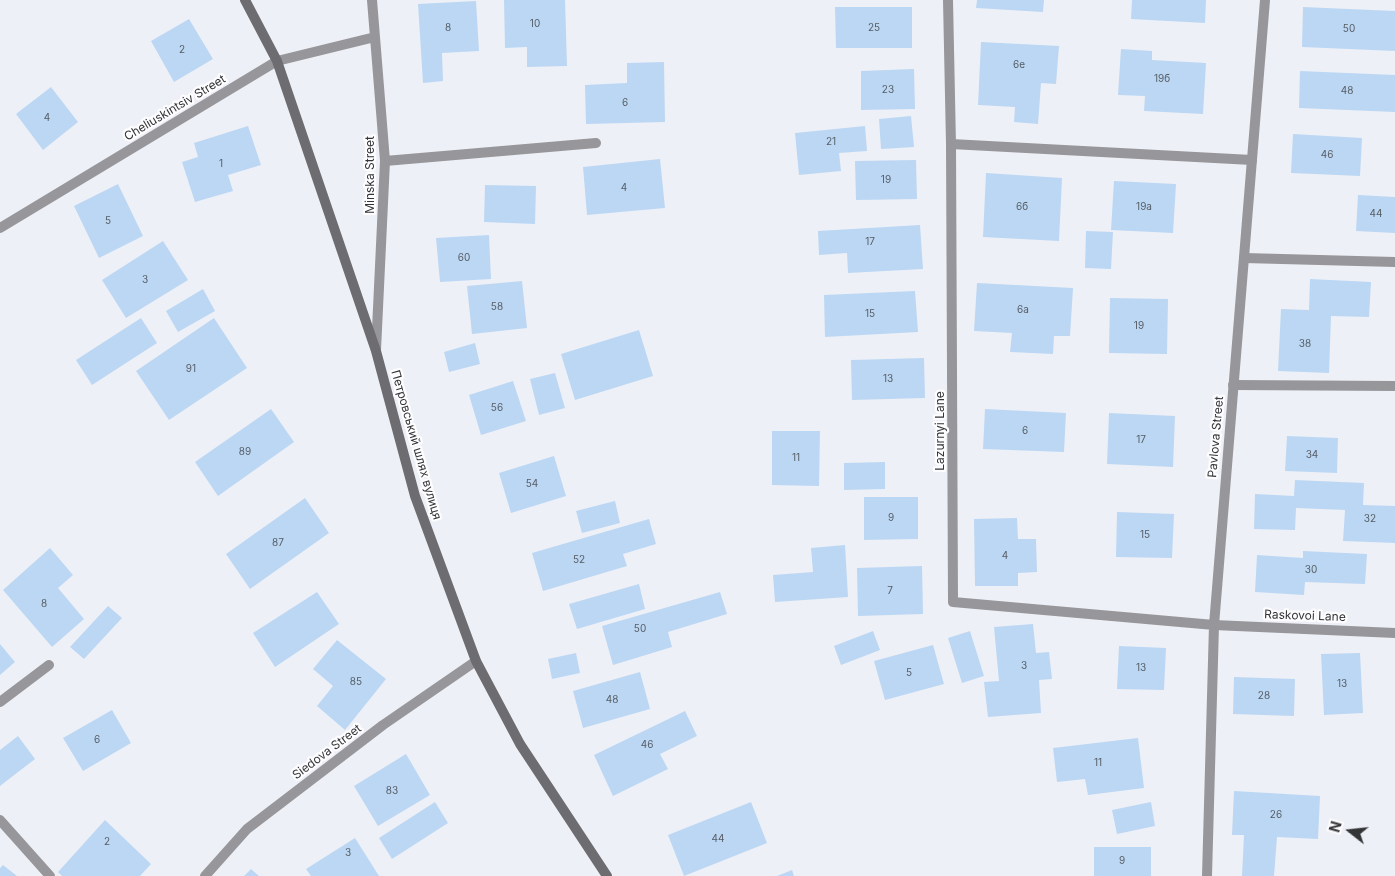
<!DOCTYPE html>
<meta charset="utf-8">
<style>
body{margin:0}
#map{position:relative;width:1395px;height:876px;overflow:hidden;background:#eef0f7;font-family:Inter,sans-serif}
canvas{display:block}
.north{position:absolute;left:1325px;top:806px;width:50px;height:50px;-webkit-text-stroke:4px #fdfdff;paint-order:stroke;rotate:286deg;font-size:14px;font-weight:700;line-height:20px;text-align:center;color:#333436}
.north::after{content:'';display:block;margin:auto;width:18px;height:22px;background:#333436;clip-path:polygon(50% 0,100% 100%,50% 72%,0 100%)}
</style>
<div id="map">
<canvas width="1395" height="876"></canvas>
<div class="north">N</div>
</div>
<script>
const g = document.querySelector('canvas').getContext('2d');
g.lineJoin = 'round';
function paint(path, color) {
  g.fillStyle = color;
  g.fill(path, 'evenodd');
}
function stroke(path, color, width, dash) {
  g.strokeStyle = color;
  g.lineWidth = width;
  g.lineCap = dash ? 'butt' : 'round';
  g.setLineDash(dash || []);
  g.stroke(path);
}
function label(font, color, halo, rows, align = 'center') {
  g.font = font + ' Inter,sans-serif';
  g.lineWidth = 4.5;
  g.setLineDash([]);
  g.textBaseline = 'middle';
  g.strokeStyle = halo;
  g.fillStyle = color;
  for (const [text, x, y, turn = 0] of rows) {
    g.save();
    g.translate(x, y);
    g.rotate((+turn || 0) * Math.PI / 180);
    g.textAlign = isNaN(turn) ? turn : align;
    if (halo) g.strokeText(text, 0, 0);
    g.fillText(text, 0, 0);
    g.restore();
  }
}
const building = new Path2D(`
 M504,0h61l2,66 -40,1v-20l-22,1z
 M977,0h67l-1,12 -67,-4z
 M1132,0h74l-1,23 -74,-4z
 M476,1l3,50 -37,2 1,28 -20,2 -5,-79z
 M835,7h77v41h-76z
 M1303,7l92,4v40l-93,-4z
 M189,19l24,40 -39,23 -23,-41z
 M981,42l78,4 -3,38 -15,-1 -3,41 -24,-2 1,-15 -37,-2z
 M1121,49l31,2v9l54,3 -3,51 -59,-3 1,-15 -27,-1z
 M664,62l1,60 -79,2 -1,-39 42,-2v-20z
 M914,69l1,40 -54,1v-39z
 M1300,71l95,4v37l-96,-4z
 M51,87l27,35 -35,28 -27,-36z
 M911,116l3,31 -33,2 -2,-30z
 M248,126l13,39 -33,10 5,16 -38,11 -13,-40 16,-5 -4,-14z
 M865,126l2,25 -28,2 2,18 -42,4 -4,-42z
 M1293,134l69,4 -2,38 -69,-3z
 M660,159l5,49 -78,7 -4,-48z
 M916,160l1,39 -61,1 -1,-39z
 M986,173l76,5 -3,63 -76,-4z
 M1114,181l62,3 -3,49 -62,-3z
 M118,184l25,52 -44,22 -25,-52z
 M485,185l51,1 -1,38 -51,-2z
 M1358,195l37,2v36l-39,-2z
 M920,225l3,44 -75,4 -1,-20 -28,2 -1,-24z
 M1086,231l27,1 -2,37 -26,-1z
 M489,235l2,44 -51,3 -4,-44z
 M163,241l25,39 -62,38 -24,-38z
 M1310,279l61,3 -2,35 -38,-1 -2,57 -51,-2 3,-62 28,1z
 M522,281l5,47 -55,6 -5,-48z
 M977,283l96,5 -3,48h-16l-1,18 -43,-2 2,-19 -38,-2z
 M203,289l12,22 -37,21 -12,-21z
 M915,291l3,41 -93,5 -1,-42z
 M1110,298l58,1 -1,55 -58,-1z
 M141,318l16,25 -65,42 -16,-25z
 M214,318l33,50 -78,52 -33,-49z
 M639,330l14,46 -78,24 -14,-46z
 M475,343l5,21 -31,8 -5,-20z
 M924,358l1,40 -73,2 -1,-40z
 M555,373l10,35 -26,7 -9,-36z
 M513,381l13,40 -45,14 -12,-40z
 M271,409l23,33 -76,54 -23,-34z
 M985,409l81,4 -2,39 -81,-3z
 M1109,413l66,3 -2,51 -66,-3z
 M772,431h48l-1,55 -47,-1z
 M1287,436l51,2 -1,35 -52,-2z
 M554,456l12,40 -55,17 -12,-40z
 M885,462v27l-41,1v-27z
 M1295,480l69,3 -1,22 32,1v37l-52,-2 2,-31 -49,-2 -1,22 -41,-1 1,-35 39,2z
 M864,497h54v42l-54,1z
 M305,498l24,35 -79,56 -24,-35z
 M615,501l5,22 -38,10 -6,-22z
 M1117,512l57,2 -2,44 -56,-1z
 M1017,518l1,21h18l1,33 -19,1v13h-43l-1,-67z
 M649,519l7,25 -33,10 4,12 -84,25 -11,-38z
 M845,545l3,52 -73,5 -2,-27 40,-3 -2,-24z
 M50,548l23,27 -15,13 26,31 -32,28 -49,-57z
 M1303,551l64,3 -2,30 -60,-2 -1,13 -49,-3 2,-37 46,3z
 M922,566l1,48 -65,2 -1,-48z
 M639,584l6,25 -68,20 -8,-25z
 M317,592l22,32 -64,43 -22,-34z
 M720,592l7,22 -59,18 4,15 -59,18 -11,-39z
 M108,606l14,12 -38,41 -14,-12z
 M1033,624l3,29 13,-1 3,27 -13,1 2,33 -53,4 -4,-35 15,-1 -5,-54z
 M873,631l7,19 -39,15 -7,-19z
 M970,631l14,45 -22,7 -14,-45z
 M337,640l49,39 -41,51 -28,-24 16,-20 -20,-17z
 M0,644l15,18 -15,13z
 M933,645l11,39 -59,16 -11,-39z
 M1119,646l47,2 -2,42 -47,-1z
 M576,653l4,20 -28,6 -4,-20z
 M1360,653l3,60 -39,2 -3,-61z
 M640,672l10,37 -67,19 -10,-37z
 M1234,677l61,2 -1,37 -61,-2z
 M112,710l19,33 -48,28 -20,-33z
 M685,711l12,25 -37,18 8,15 -55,27 -19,-41z
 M18,736l17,23 -35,27v-36z
 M1138,738l6,50 -56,7 -3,-16 -28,3 -4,-34z
 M406,754l24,41 -52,31 -24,-40z
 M1234,791l86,5 -2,43 -41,-2 -3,39h-32l2,-41h-12z
 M435,802l13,21 -56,36 -13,-21z
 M751,802l16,41 -83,33 -16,-41z
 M1151,802l4,24 -38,8 -5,-24z
 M105,820l46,44 -11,12h-78l-4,-4z
 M355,838l24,38h-68l-5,-7z
 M1094,847h57v29h-57z
 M3,865l14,11h-17v-8z
 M251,869l8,7h-15z
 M792,870l2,6h-17z`);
const lane = new Path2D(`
 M951,144l301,16
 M385,161l211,-18
 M1244,258l151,4
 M1233,385l162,1
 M0,702l49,-37`);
const street = new Path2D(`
 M372,0l13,161 -9,189
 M948,0l3,144 2,458 261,23 181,8
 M0,228l277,-167 98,-24
 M0,820l50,56
 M205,876l42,-47 136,-104 93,-64
 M1207,876l7,-251 51,-625`);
const secondary = new Path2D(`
 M245,0l32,61 99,290 39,145 61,165 44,83 87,132`);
const numberNames = [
 ["10",535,24],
 ["8",448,28],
 ["25",874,28],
 ["50",1349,29],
 ["2",182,50],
 ["6е",1019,65],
 ["19б",1162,79],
 ["23",888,90],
 ["48",1347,91],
 ["6",625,103],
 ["4",47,118],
 ["21",831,142],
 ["46",1327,155],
 ["1",221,164],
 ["19",886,180],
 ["4",624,188],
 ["6б",1022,207],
 ["19а",1144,207],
 ["44",1376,214],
 ["5",108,221],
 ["17",870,242],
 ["60",464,258],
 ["3",145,280],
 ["58",497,307],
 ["6а",1023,310],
 ["15",870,314],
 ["19",1139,326],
 ["38",1305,344],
 ["91",191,369],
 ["13",888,379],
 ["56",497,408],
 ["6",1025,431],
 ["17",1141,440],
 ["89",245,452],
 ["34",1312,455],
 ["11",796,458],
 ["54",532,484],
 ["9",891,518],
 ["32",1370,519],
 ["15",1145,535],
 ["87",278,543],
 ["4",1005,556],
 ["52",579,560],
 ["30",1311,570],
 ["7",890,591],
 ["8",44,604],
 ["50",640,629],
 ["3",1024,666],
 ["13",1141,668],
 ["5",909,673],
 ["85",356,682],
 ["13",1342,684],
 ["28",1264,696],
 ["48",612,700],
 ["6",97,740],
 ["46",647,745],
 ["11",1098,763],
 ["83",392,791],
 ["26",1276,815],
 ["44",718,839],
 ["2",107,842],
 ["3",348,853],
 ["9",1122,861]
];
const streetNames = [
 ["Cheliuskintsiv Street",175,108,-31],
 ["Minska Street",370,175,-90],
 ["Lazurnyi Lane",940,431,-90],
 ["Pavlova Street",1216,437,-85],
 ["Петровський шлях вулиця",416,445,74],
 ["Raskovoi Lane",1305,616,2],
 ["Siedova Street",327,752,-37]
];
paint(building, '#bcd7f3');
stroke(lane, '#97969a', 10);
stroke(street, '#97969a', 10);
stroke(secondary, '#6d6c70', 10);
label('10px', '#555d65', null, numberNames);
label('12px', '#333436', '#fdfdff', streetNames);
</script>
